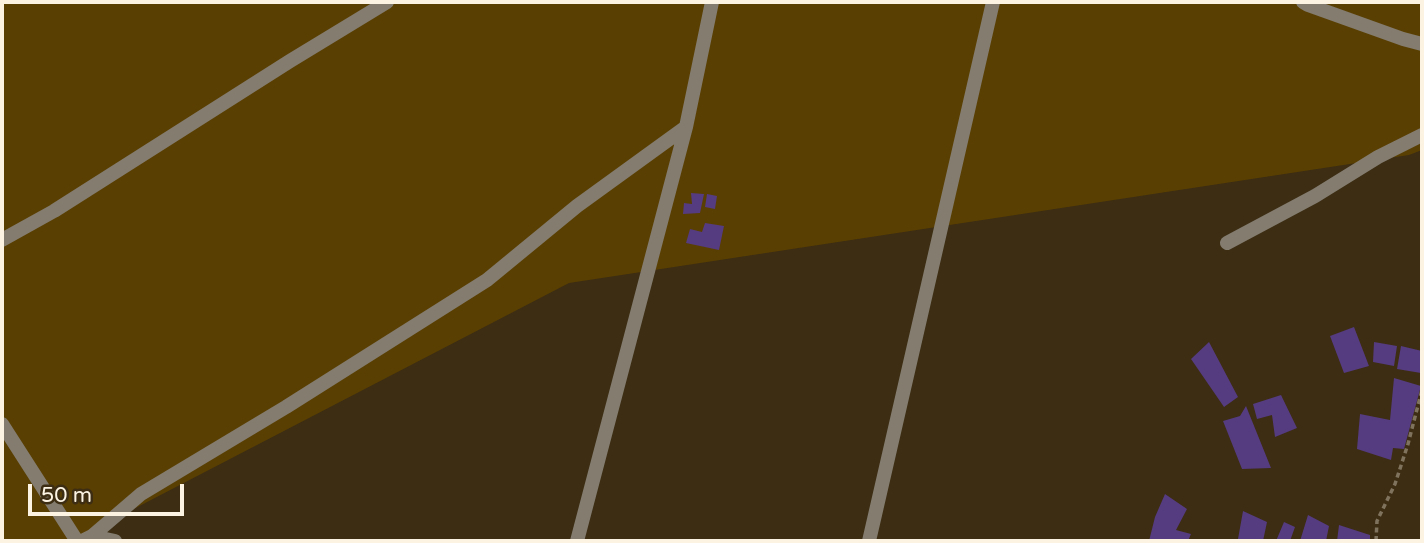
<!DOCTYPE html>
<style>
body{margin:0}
#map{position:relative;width:1424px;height:543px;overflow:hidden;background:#3c2d13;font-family:"Varela Round",sans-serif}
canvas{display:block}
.frame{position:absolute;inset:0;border:4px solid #fcf3e3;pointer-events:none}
.scale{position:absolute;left:28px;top:484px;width:156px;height:32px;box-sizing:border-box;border:4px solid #fcf3e3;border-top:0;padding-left:9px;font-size:21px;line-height:24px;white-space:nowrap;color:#fcf3e3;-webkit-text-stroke:5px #3c2d13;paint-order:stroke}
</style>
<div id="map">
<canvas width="1424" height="543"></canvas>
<div class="frame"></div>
<div class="scale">50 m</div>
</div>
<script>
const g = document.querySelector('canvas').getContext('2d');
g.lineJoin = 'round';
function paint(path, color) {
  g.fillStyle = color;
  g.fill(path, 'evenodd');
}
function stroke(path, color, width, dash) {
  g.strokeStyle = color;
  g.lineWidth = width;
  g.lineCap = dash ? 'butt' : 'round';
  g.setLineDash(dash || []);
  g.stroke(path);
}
const green = new Path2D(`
 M2,2h1420v148l-13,5 -840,128 -497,258h-70z`);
const building = new Path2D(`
 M691,193l13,1 -4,19 -17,1 1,-11 8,1z
 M707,194l10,2 -2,13 -10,-2z
 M705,223l19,3 -5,24 -33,-7 4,-14 12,3z
 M1354,327l15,39 -25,7 -14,-37z
 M1209,342l29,55 -14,10 -33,-48z
 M1374,342l23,4 -3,20 -21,-4z
 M1401,346l21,5 -1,22 -24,-4z
 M1394,378l27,8 -17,63 -11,-1 -2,12 -34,-11 3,-35 30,6z
 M1281,395l16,33 -22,9 -3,-22 -15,4 -4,-15z
 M1246,406l25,62 -29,1 -19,-48 17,-5z
 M1165,494l22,15 -11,21 15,4 -3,7h-39l6,-24z
 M1243,511l24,11 -4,19 -25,-2z
 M1308,515l21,11 -3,15h-26z
 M1284,522l11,5 -5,14h-14z
 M1339,525l31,10v6h-33z`);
const path = new Path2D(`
 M1376,541l1,-20 18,-37 13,-40 14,-54`);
const minor = new Path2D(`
 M1303,2l5,3 95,34 19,5
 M2,240l52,-29 236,-150 97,-59
 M1227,243l88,-47 63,-39 44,-22
 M2,424l75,117
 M92,536l23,5
 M82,541l10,-5 49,-42 145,-87 201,-127 90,-74 109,-79
 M577,541l109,-414 26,-125
 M869,541l124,-539`);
paint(green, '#5a3f02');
paint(building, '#553b80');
stroke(path, '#80735d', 3.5, [5, 3.5]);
stroke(minor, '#837c6f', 14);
</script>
